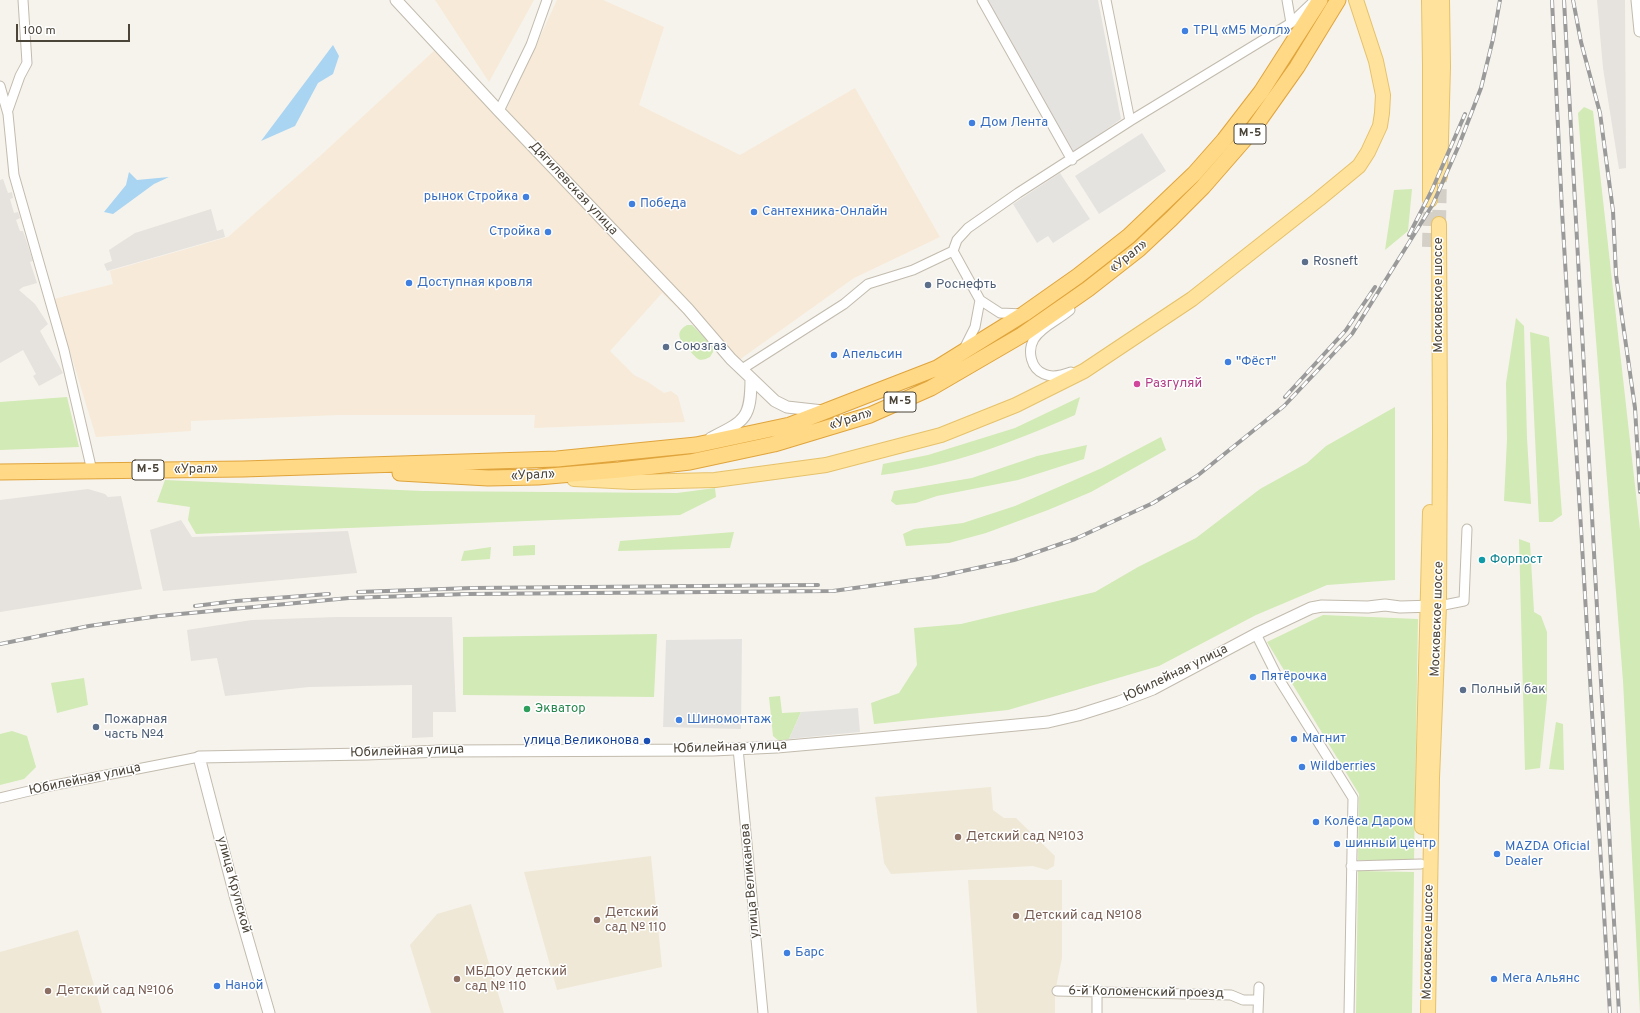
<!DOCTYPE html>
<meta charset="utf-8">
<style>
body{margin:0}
#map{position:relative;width:1640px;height:1013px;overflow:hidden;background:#f6f3ec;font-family:Overpass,sans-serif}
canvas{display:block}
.scale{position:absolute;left:16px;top:24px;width:114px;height:18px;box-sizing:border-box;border:2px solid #4b4439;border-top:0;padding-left:5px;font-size:12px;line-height:14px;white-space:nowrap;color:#4b4439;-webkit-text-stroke:3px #fff;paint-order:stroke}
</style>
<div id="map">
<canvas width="1640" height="1013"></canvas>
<div class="scale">100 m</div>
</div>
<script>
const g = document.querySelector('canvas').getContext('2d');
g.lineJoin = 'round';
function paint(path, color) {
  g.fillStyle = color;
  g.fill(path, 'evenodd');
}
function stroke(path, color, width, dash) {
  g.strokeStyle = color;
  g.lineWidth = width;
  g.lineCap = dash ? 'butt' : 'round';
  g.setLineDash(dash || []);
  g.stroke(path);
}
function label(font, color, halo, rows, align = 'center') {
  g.font = font + ' Overpass,sans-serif';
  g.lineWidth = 3;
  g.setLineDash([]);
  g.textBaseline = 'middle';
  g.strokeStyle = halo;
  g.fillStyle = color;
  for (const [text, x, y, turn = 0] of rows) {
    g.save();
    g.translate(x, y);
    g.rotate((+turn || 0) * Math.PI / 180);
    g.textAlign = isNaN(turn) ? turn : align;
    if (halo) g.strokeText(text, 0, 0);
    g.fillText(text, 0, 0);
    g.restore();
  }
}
const commercial = new Path2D(`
 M435,0h99l-45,82z
 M557,0h46l61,27 -25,78 101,50 115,-67 85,149 -86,41 -122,87 -44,-47 -26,-25 -52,58 24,24 14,7 16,11 7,-2 7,5 7,26 -151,6 1,-13h-196l-148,6v10l-95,6 -42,-138 59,-15 -3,-13 118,-34 91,-80 117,-108 66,70z`);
const industrial = new Path2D(`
 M1597,0h28l1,168 -7,1 -16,-101z
 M3,179l5,14 4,-1 1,6 -3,1 4,14 4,-1 2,6 -4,2 4,11h3l10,30 -3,1 7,21 -14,4 -4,3 16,14 13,20 -8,7 23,42 -24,13 -6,-10 3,-2 -13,-24 -23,13v-183z
 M211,209l6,22 6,-2 2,8 -118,34 -3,-7 8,-3 -3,-11 26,-17z
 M88,489l17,5 3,3 13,-1 21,93 -142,23v-112z
 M181,520l11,17 156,-6 9,42 -194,18 -13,-61z
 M337,617h115l4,95h-23v25l-21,1v-53l-103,2 -84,9 -8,-38 -26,3 -4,-31 65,-10z`);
const education = new Path2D(`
 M991,787l2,23 11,8h12l39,38 -1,10 -7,4 -14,-4 -142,8 -7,-11 -9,-66z
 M651,856l11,111 -105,23 -33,-118z
 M968,880h94v78l-7,34v21h-78z
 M471,904l33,109h-73l-21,-68 27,-31z
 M78,930l24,83h-102v-61z`);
const green = new Path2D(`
 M1584,107l9,4 47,419v483l-17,-332 -45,-568z
 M1412,189l-4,42 -23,19 9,-60z
 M1516,318l8,8 3,112 4,66 -27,-3 3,-62 -1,-56z
 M687,325h5l21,21v6l-3,5c-4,2 -8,4 -12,2 -3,-2 -6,-6 -9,-9 -8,-9 -16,-17 -2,-25z
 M1530,332l19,5 13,178 -10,7h-13z
 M67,397l12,50 -79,3v-48z
 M1080,397l-5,18c-65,28 -123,51 -194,60l2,-11 45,-9 87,-27z
 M1395,407v173l-68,5 -71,30 -97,51 -151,44 -134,14 -3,-21 28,-10 18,-28 -3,-37 47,-4 134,-32 43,-25 58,-29 64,-49 47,-26 19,-17z
 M1161,437l5,13 -75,42 -43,18 -62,23 -37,10 -43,3 -3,-12 11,-5 49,-6 52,-17 87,-38z
 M1087,445l-3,14 -66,21 -81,16 -21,7 -20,2 -5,-4 3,-10 78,-13 65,-22z
 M165,480l258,11 254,2 38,-5 1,9 -36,18 -484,19 -8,-14 2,-13 -33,-5z
 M734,532l-4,16 -112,3 2,-10z
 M1519,539l11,4 4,69 7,4 6,16v66l-7,70 -15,2z
 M535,545v10l-22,1v-10z
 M491,547l-1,12 -29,2 3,-10z
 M1323,615l95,4 -4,242 -56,-1 1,-66 -92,-152z
 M657,634l-3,63 -191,-2v-58z
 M84,678l4,27 -31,8 -6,-30z
 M780,696l2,17 19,-1 -12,27 -10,2 -6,-5 -4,-39z
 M1556,722l7,2 1,46 -15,-1z
 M12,731l15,5 9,31 -12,12 -24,6v-51z
 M1358,871l56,1 -2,141h-56z`);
const parking = new Path2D(`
 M987,0h111l23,119 -51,36z
 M1142,133l24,38 -67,43 -24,-38z
 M1060,173l30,46 -37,24 -5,-7 -11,7 -24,-39z
 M742,639l-1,90 -78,-2 3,-87z
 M858,708l2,24 -71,7 12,-27z`);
const water = new Path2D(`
 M333,45l6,11 -6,18 -15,9 -23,43 -34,15z
 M129,172l8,8 32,-3 -15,7 -41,30 -9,-2 22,-27z`);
const primaryTunnel = new Path2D(`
 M1439,224l1,-48
 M1429,247l1,-39`);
const minor = new Path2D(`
 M982,0l90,160
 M1106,0l24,121
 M1287,0l4,23
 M0,86l8,28 6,61 50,175 28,121
 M8,110l12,-34 7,-13 -4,-63
 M499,111l32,-66 16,-45
 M953,251l27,49 20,13 23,1
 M1070,310c-11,10 -28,16 -36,29 -7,12 -3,30 10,35 8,4 19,1 27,-2
 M964,349l11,-22 5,-27
 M742,369l102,-65 24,-20 45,-14 40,-19 4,-11 11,-12 50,-35 112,-72 161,-98 21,-20
 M1439,606l25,-5 3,-72
 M1256,634l21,42 76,122 -4,215
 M738,748l25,265
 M0,798l50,-12 149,-29
 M1351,866l70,-2
 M1057,991l174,4 12,5h15
 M1097,991v22
 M1258,1013l1,-26`);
const tertiary = new Path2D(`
 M396,0l103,111 189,198 43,50 20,19 24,23 12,6 36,4
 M1637,0l3,31
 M711,438c34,-17 40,-19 40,-60
 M269,1013l-33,-114 -37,-142 168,-3 73,-3 273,-1 64,-3 91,-8 180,-17 30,-7 41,-13 34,-13 103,-55 55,-26 11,-2 46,1 17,-2 15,2 35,-1`);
const primary = new Path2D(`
 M1429,0l1,65v135
 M1440,176l3,-110 -1,-66
 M574,479l58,3 83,-2 111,-15 115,-30 75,-30 68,-34 108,-72 127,-100 40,-33 9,-14 12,-26 2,-13 1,-18 -7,-34 -20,-61
 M1422,827l8,-315
 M1428,1013l4,-235 7,-172 1,-173 -1,-209`);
const trunk = new Path2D(`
 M0,472l243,-3 314,-10 139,-14 94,-20 147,-57 87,-54 54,-38 51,-40 65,-62 30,-34 37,-48 59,-92
 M400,473l88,5 50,-1 81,-7 71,-8 84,-18 96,-29 61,-27 91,-53 66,-46 51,-40 32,-30 32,-32 48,-55 46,-65 41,-67`);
const rail = new Path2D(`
 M1552,0l10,211 48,802
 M1564,0l55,1013
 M1573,0l8,42 19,71 13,98 3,64 19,133 5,84
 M1409,235l23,-45 33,-76
 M1285,397l61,-67 29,-43
 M358,592l114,-4 346,-3
 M195,606l41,-5 93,-7
 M0,644l89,-18 70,-10 190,-18 118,-4 366,-3 102,-14 79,-17 61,-21 78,-36 44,-27 87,-70 68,-72 81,-130 26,-59 22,-57 12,-49 7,-39`);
const markers = [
 [1185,31,4,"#3f7fe0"],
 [972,123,4,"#3f7fe0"],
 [526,197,4,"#3f7fe0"],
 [632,204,4,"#3f7fe0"],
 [754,212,4,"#3f7fe0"],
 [548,232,4,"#3f7fe0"],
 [1305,262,4,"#5c6f8a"],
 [409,283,4,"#3f7fe0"],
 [928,285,4,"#5c6f8a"],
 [666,347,4,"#5c6f8a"],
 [834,355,4,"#3f7fe0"],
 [1228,362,4,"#3f7fe0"],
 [1137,384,4,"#d1479c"],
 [1482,560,4,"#0f9aa8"],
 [1253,677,4,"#3f7fe0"],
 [1463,690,4,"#5c6f8a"],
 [527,709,4,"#2e9e5b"],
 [679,720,4,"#3f7fe0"],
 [96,727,4,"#5c6f8a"],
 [1294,739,4,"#3f7fe0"],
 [647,741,4,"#1a4fb4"],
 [1302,767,4,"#3f7fe0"],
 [1316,822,4,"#3f7fe0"],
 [958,837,4,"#8d6e63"],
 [1337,844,4,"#3f7fe0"],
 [1497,854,4,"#3f7fe0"],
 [1016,916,4,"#8d6e63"],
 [597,920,4,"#8d6e63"],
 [787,953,4,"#3f7fe0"],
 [457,979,4,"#8d6e63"],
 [1494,979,4,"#3f7fe0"],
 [217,986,4,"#3f7fe0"],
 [48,991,4,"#8d6e63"]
];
const shields = [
 [1250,134,32],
 [900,402,32],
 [148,470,32]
];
const shieldNames = [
 ["М-5",1250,134],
 ["М-5",900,402],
 ["М-5",148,470]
];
const shopNames = [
 ["ТРЦ «М5 Молл»",1193,31],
 ["Дом Лента",980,123],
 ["рынок Стройка",518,197,"right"],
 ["Победа",640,204],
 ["Сантехника-Онлайн",762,212],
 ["Стройка",540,232,"right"],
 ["Доступная кровля",417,283],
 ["Апельсин",842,355],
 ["\"Фёст\"",1236,362],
 ["Пятёрочка",1261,677],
 ["Шиномонтаж",687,720],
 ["Магнит",1302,739],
 ["Wildberries",1310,767],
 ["Колёса Даром",1324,822],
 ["шинный центр",1345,844],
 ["MAZDA Oficial",1505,847],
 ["Dealer",1505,862],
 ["Барс",795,953],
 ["Мега Альянс",1502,979],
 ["Наной",225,986]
];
const streetNames = [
 ["Дягилевская улица",573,189,47],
 ["«Урал»",1129,257,-39],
 ["Московское шоссе",1439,295,-90],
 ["«Урал»",851,420,-18],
 ["«Урал»",196,470,-1],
 ["«Урал»",533,476,-3],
 ["Московское шоссе",1438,619,-88],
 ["Юбилейная улица",1176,674,-26],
 ["Юбилейная улица",730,748,-2],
 ["Юбилейная улица",407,752,-2],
 ["Юбилейная улица",85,780,-12],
 ["улица Великанова",751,881,-95],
 ["улица Крупской",233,885,75],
 ["Московское шоссе",1429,942,-89],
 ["6-й Коломенский проезд",1146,993,1]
];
const serviceNames = [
 ["Rosneft",1313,262],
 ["Роснефть",936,285],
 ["Союзгаз",674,347],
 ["Полный бак",1471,690],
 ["Пожарная",104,720],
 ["часть №4",104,735]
];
const hotelNames = [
 ["Разгуляй",1145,384]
];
const cultureNames = [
 ["Форпост",1490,560]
];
const leisureNames = [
 ["Экватор",535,709]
];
const transitNames = [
 ["улица Великонова",639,741]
];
const educationNames = [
 ["Детский сад №103",966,837],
 ["Детский",605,913],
 ["сад № 110",605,928],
 ["Детский сад №108",1024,916],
 ["МБДОУ детский",465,972],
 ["сад № 110",465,987],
 ["Детский сад №106",56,991]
];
paint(commercial, '#f7ead8');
paint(industrial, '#e6e2dd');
paint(education, '#efe8d6');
paint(green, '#d2eab5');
paint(parking, '#e5e3e0');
paint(water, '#a9d4f2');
stroke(primaryTunnel, '#d4d0c8', 14, [14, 7]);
stroke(minor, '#c2bbae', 11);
stroke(tertiary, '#c2bbae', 13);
stroke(primary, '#e6c16a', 16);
stroke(trunk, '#e0a43c', 17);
stroke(minor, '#fff', 9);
stroke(tertiary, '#fff', 11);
stroke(primary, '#ffe39c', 14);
stroke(trunk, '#ffd985', 15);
stroke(rail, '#9a9a9a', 4);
stroke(rail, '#fff', 2.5, [8]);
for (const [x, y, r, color] of markers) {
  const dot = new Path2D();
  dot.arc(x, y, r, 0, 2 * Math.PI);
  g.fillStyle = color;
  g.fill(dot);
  stroke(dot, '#fff', 1.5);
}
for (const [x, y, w] of shields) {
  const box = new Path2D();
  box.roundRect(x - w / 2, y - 10, w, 20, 3);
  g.fillStyle = '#fff';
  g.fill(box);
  stroke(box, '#4b4439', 1);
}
label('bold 12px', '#4b4439', null, shieldNames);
label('13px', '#366cbe', '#fff', shopNames, 'left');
label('13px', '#4b4439', '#fff', streetNames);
label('13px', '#4e5e75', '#fff', serviceNames, 'left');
label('13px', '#b23c85', '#fff', hotelNames, 'left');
label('13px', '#0d838f', '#fff', cultureNames, 'left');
label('13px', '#27864d', '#fff', leisureNames, 'left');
label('13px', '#164399', '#fff', transitNames, 'right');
label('13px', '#785e54', '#fff', educationNames, 'left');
</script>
